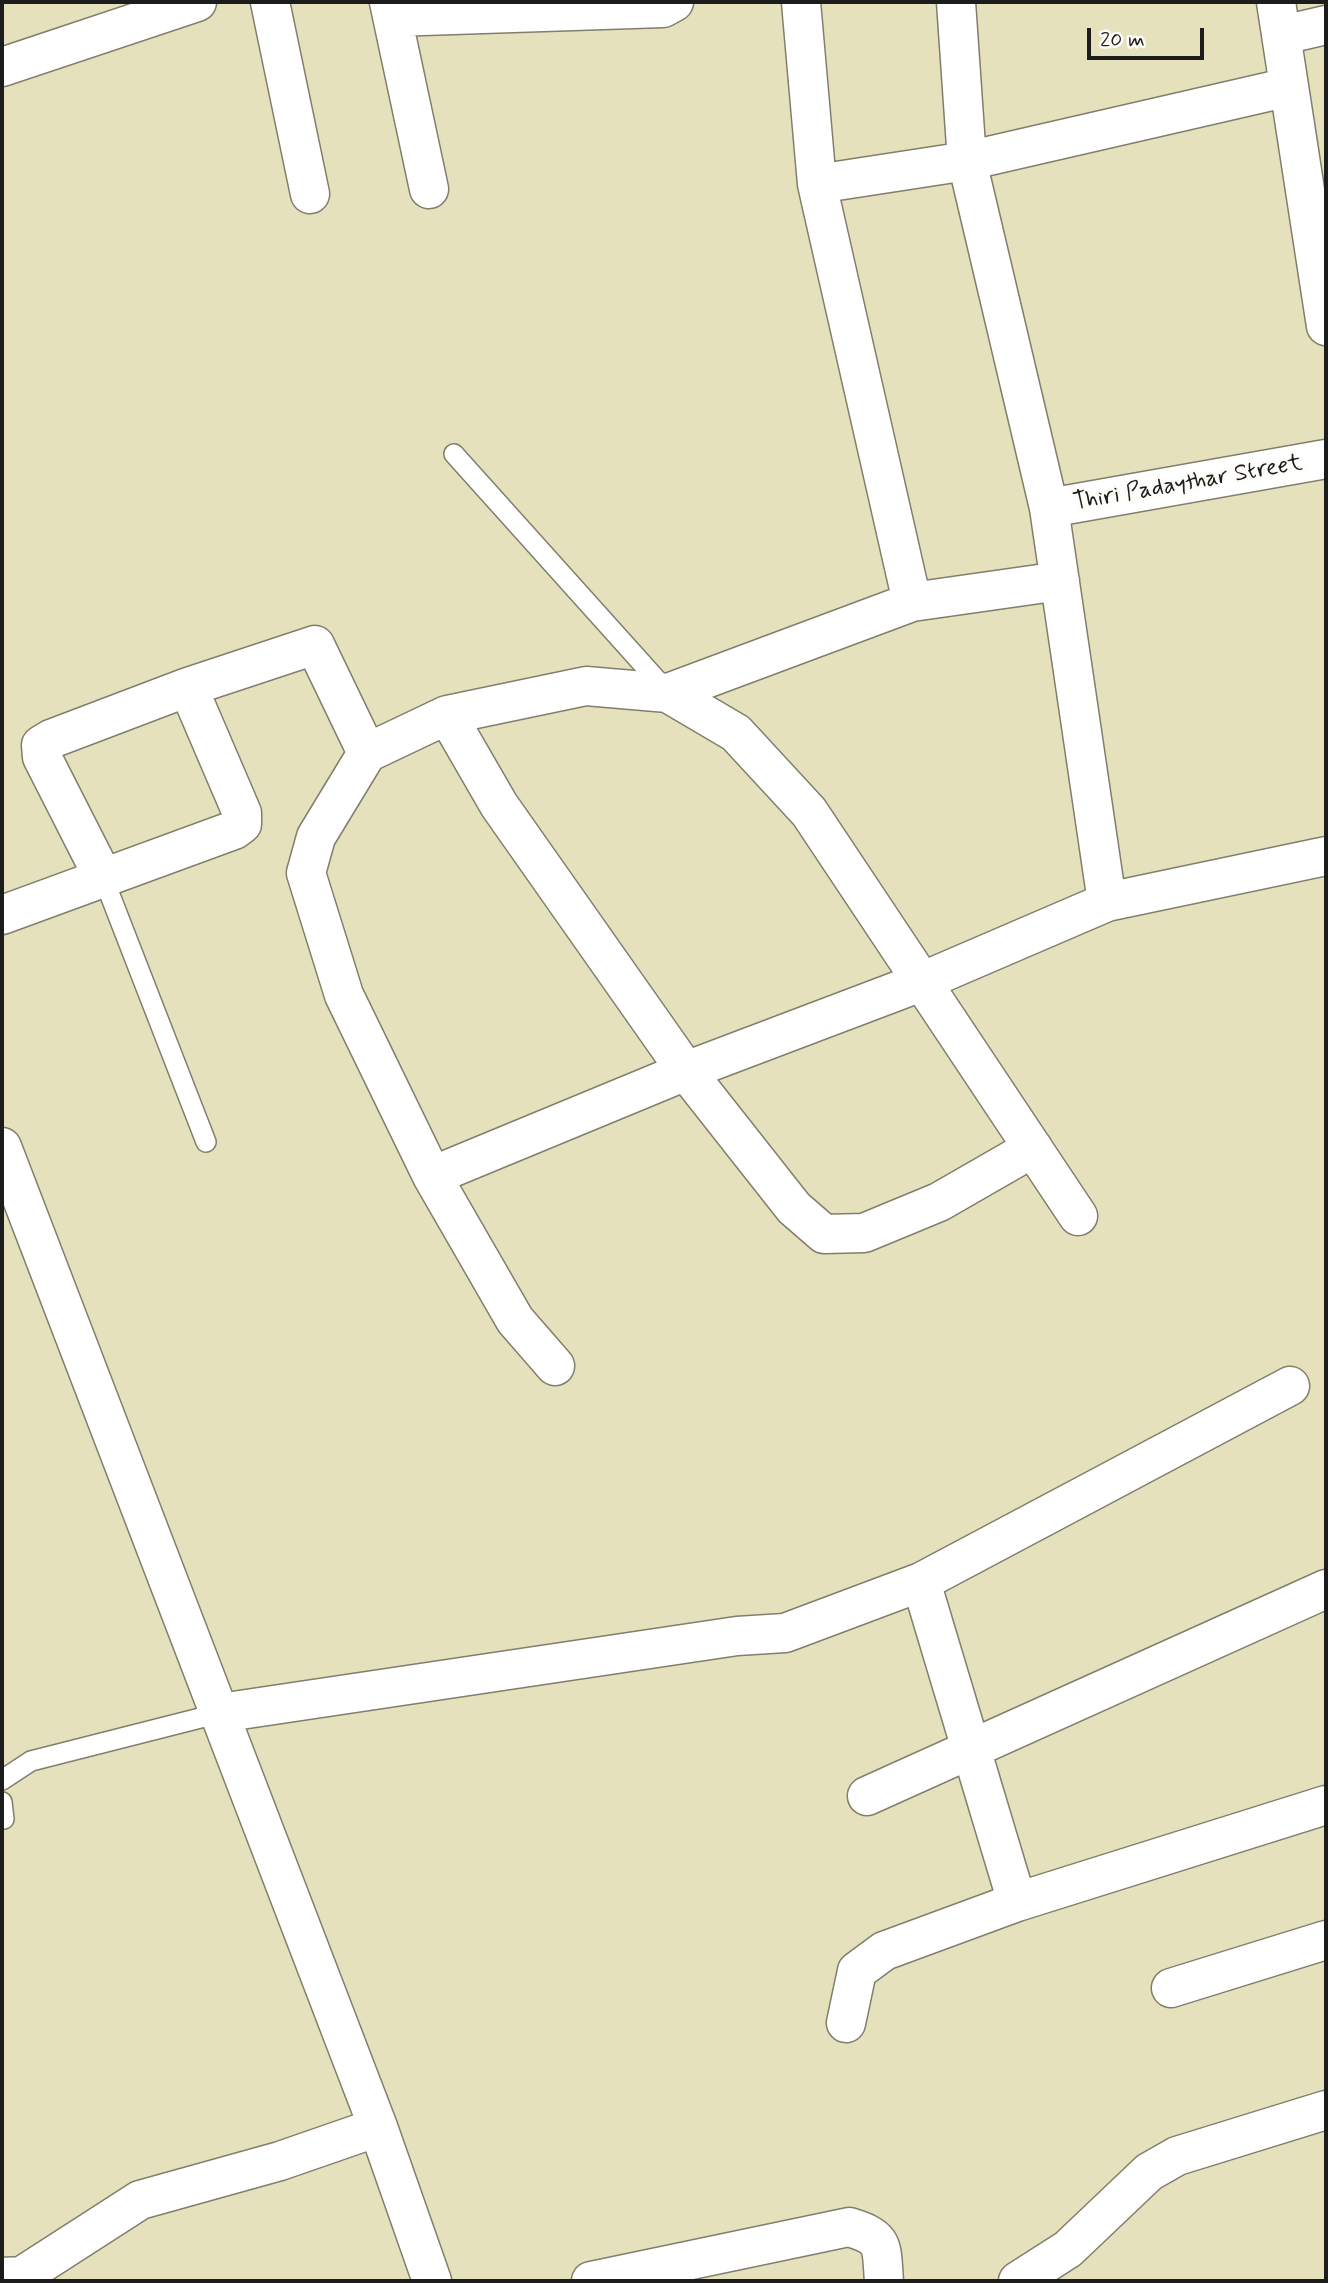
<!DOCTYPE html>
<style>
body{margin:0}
#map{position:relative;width:1328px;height:2283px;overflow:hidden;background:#e6e1bd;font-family:Mynerve,sans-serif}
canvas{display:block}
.frame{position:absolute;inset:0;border:4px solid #1c1c1c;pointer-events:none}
.scale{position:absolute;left:1087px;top:28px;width:117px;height:32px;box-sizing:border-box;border:4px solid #1c1c1c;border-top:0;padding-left:9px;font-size:21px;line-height:24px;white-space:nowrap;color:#1c1c1c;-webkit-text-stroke:5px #fdfcf7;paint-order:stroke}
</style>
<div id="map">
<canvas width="1328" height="2283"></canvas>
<div class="frame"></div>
<div class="scale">20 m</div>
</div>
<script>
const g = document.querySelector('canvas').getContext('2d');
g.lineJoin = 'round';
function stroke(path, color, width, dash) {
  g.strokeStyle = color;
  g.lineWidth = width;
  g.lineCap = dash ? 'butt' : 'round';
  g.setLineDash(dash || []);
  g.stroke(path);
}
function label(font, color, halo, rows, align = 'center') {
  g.font = font + ' Mynerve,sans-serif';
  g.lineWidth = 6;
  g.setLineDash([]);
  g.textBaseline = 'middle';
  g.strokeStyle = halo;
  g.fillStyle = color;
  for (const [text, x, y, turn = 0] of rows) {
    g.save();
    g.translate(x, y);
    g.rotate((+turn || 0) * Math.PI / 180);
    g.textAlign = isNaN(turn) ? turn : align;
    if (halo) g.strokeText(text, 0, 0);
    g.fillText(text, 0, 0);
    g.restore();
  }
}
const service = new Path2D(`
 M454,454l212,236
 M103,877l103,265
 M2,1780l29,-19 189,-48
 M2,1802l2,17`);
const minor = new Path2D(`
 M270,2l40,192
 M389,2l40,187
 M801,2l16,182 95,418
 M956,2l11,159 82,347 58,394
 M1276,2l50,324
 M393,17l270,-9 11,-6
 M1283,35l43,-10
 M2,67l195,-65
 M817,184l150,-23 322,-74
 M1049,508l277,-49
 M668,693l244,-91 148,-21
 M447,715l52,90 187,266 108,137 30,26 40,-1 75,-31 94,-54
 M103,877l-61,-120 -1,-12 10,-6 137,-52 127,-42 52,108
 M2,915l232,-85 8,-6v-11l-54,-126
 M2,1147l376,980 54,154
 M432,1176l254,-105 235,-89 186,-80 219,-46
 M555,1366l-40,-46 -83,-144 -88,-181 -38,-122 10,-36 51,-84 80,-38 139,-29 82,7 68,40 73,79 269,404
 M921,1582l96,320
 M220,1713l517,-77 48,-3 136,-51 369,-196
 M867,1796l459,-207
 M1171,1988l155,-48
 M846,2023l11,-52 27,-20 133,-49 309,-97
 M2,2277l20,-1 118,-76 140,-39 98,-34
 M591,2281l258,-54c37,11 32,19 35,54
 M1018,2281l50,-32 81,-77 28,-16 149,-46`);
const streetNames = [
 ["Thiri Padaythar Street",1188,484,-10]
];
stroke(service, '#817e6c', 22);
stroke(minor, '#817e6c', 41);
stroke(service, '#fff', 19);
stroke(minor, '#fff', 38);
label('24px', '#1c1c1c', '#fdfcf7', streetNames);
</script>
